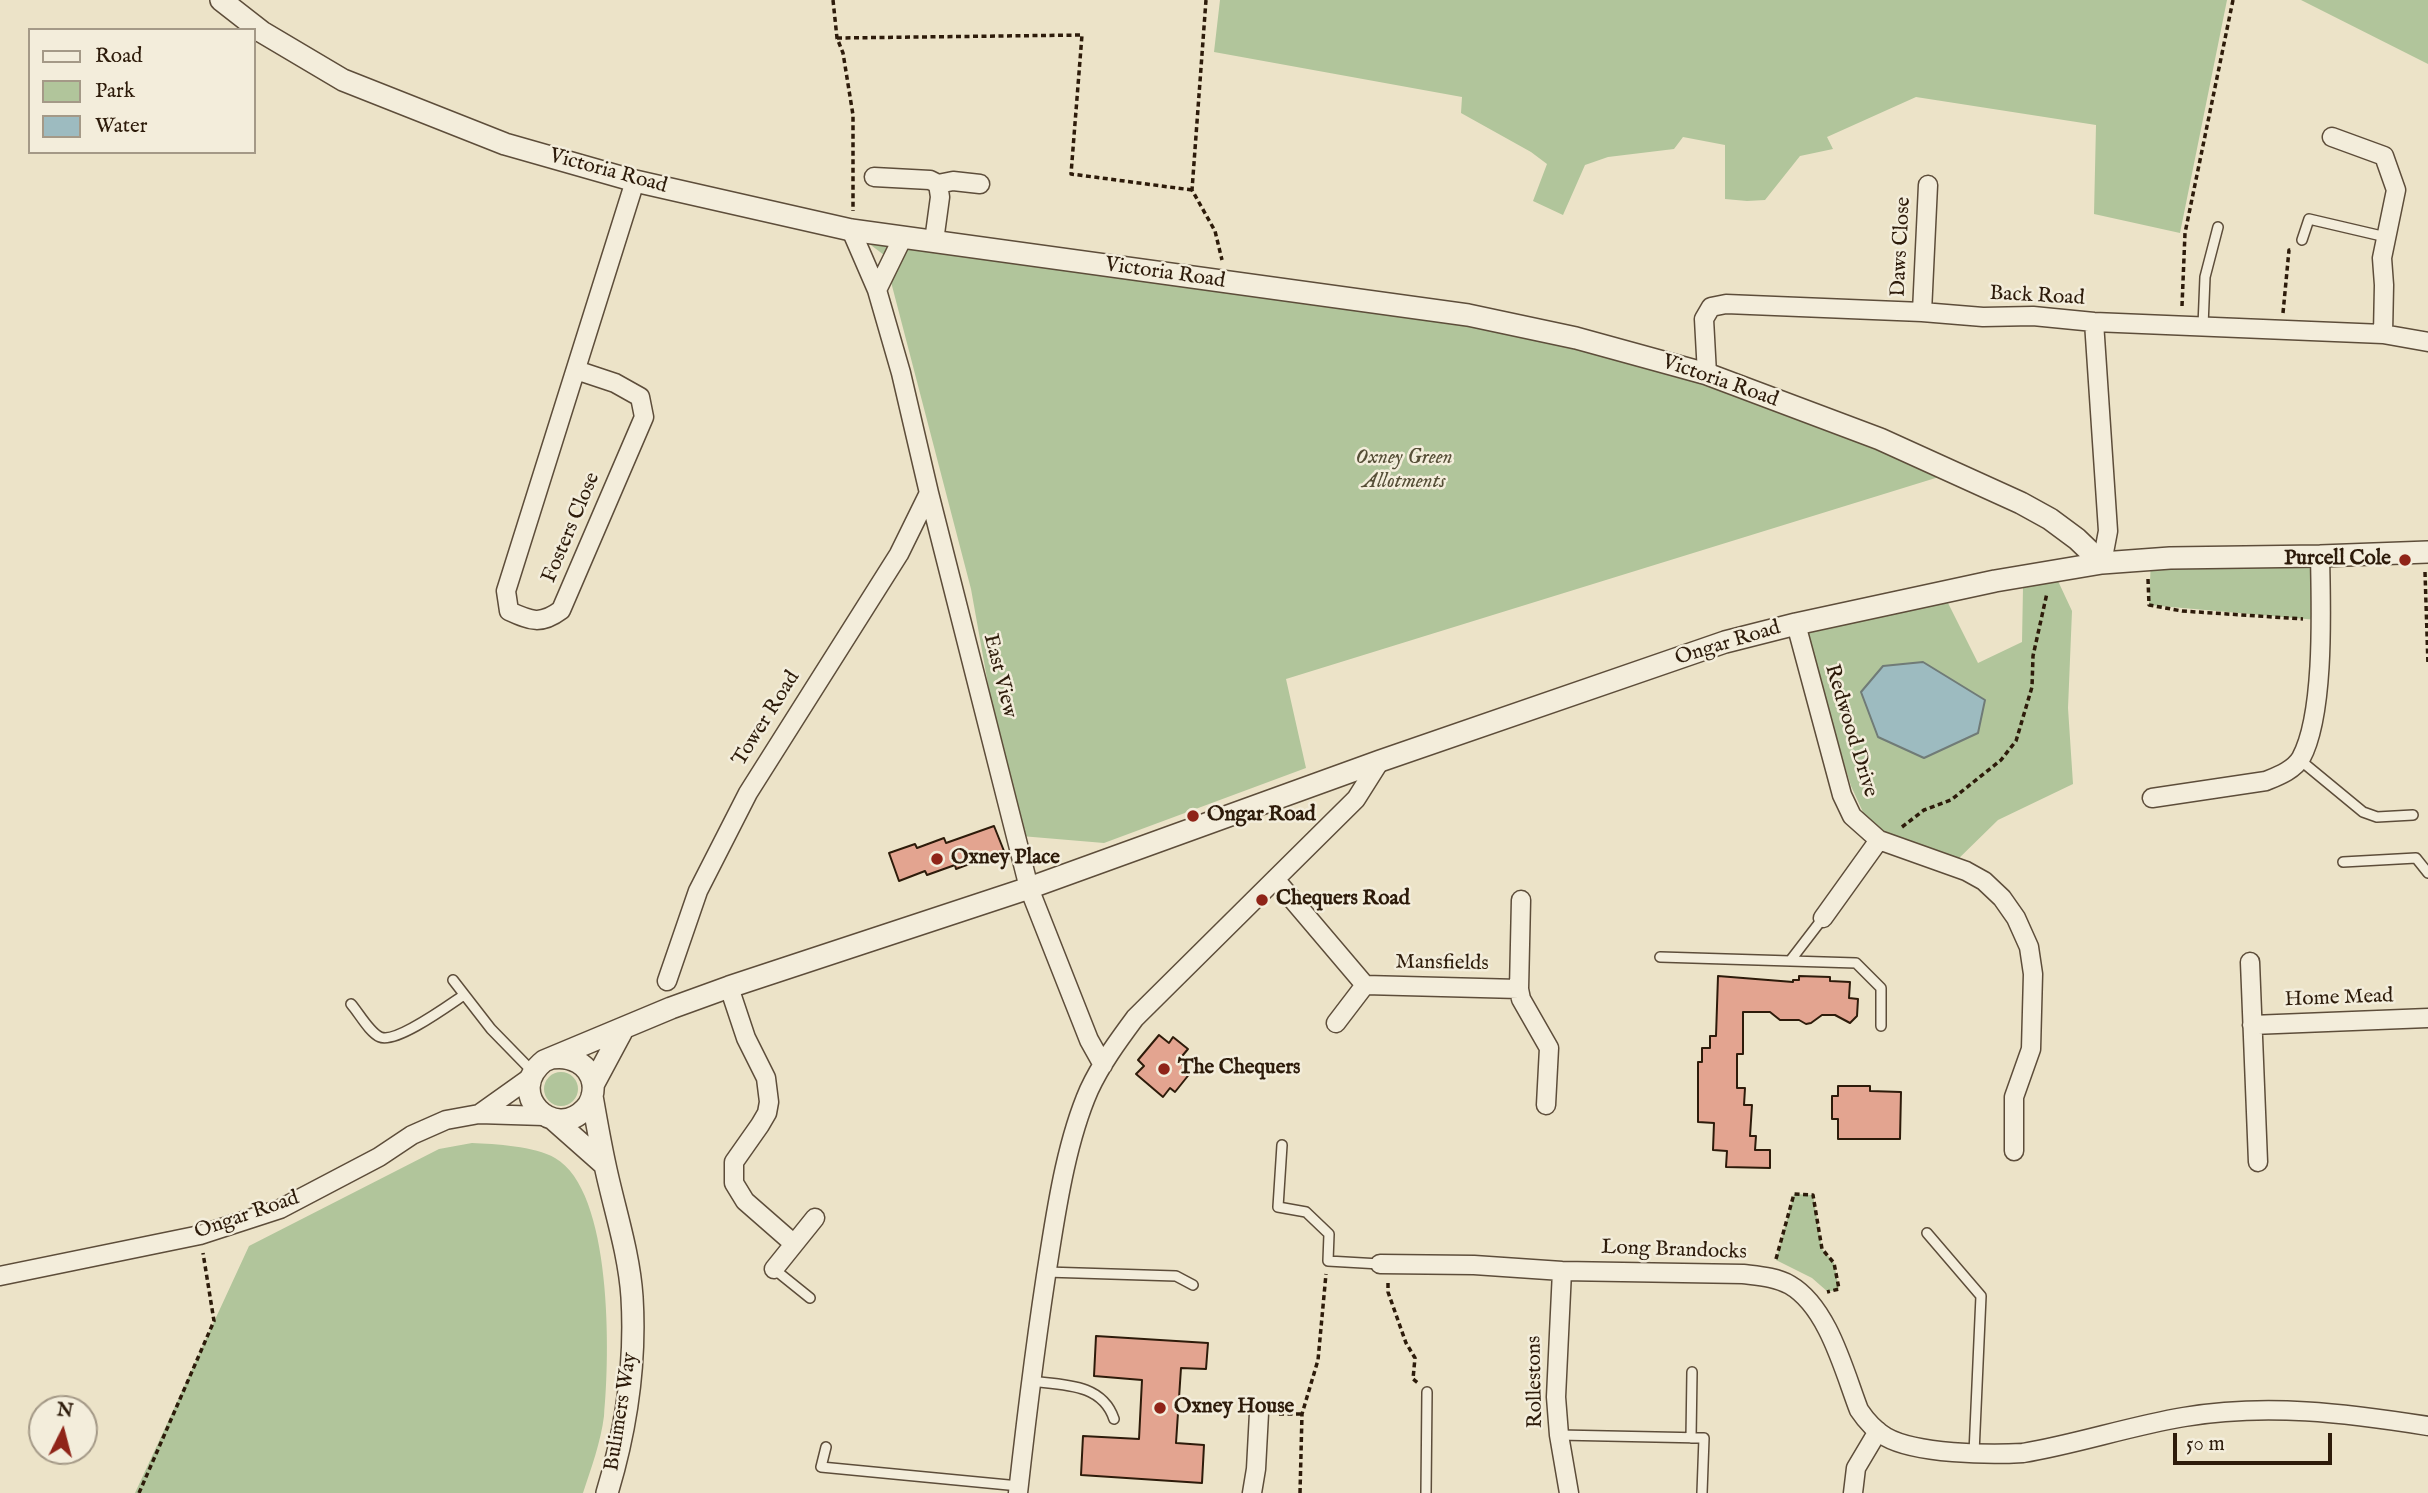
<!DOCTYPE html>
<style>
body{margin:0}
#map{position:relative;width:2428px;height:1493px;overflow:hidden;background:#ece3c8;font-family:"IM FELL English",serif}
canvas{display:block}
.legend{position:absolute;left:28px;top:28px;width:228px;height:126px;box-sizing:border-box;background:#f3eddb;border:2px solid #a49987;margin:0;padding:9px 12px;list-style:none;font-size:21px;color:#2d1b0a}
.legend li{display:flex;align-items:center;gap:14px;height:35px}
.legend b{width:35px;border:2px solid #a49987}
.north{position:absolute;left:28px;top:1395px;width:70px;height:70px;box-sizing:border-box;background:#f3eddb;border:2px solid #a49987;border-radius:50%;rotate:6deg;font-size:19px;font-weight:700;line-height:28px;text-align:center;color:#2d1b0a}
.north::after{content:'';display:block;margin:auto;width:24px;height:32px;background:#8f2418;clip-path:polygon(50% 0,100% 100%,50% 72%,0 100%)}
.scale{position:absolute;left:2173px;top:1433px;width:159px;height:32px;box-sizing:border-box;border:4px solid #2d1b0a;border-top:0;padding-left:9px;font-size:21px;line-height:24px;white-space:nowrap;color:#2d1b0a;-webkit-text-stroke:5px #f3eddb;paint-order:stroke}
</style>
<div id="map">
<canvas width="2428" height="1493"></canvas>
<ul class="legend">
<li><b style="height:9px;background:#f3eddb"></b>Road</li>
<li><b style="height:19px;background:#b1c59b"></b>Park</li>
<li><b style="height:19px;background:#9dbbc0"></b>Water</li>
</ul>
<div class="north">N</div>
<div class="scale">50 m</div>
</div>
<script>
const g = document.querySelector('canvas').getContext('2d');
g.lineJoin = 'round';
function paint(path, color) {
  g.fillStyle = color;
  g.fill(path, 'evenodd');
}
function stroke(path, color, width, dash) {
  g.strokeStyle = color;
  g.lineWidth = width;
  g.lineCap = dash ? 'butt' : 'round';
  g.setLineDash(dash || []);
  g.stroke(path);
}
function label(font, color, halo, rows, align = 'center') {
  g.font = font + ' "IM FELL English",serif';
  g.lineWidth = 5;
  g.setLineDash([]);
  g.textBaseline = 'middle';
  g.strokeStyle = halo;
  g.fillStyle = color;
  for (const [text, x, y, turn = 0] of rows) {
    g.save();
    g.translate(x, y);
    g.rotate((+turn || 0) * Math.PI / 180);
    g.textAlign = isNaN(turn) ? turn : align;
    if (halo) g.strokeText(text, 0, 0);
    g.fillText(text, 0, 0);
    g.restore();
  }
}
const green = new Path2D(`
 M1220,0h1007l-47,233 -86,-19 2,-89 -180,-28 -89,40 6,12 -33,7 -35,44 -18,1 -22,-2v-54l-42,-8 -9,12 -66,8 -23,8 -22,50 -30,-14 14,-37 -16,-12 -70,-39 1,-16 -248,-45z
 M2301,0h127v64z
 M851,230l725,108 379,134 -669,207 20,89 -202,75 -83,-7 -6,-1 -44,-246 -87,-334z
 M2320,556l-3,64 -168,-15 2,-46z
 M2058,581l14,30 -4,97 5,76 -75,36 -47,46 -83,-43 -17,-37 -49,-158 66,-14 80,-11 30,60 44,-21 1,-54z
 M544 1089a17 17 0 1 1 34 0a17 17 0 1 1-34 0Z
 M472,1143c23,1 63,3 83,15 58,33 55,198 49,258 -3,25 -13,53 -21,77h-448l114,-247 190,-97z
 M1794,1194l19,1 9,54 12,14 5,26 -11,3 -16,-14 -36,-18z`);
const water = new Path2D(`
 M1923,662l62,38 -7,33 -54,25 -46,-21 -17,-45 22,-26z`);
const building = new Path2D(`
 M994,826l10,25 -48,18 -1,-4 -28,10 -2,-4 -26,10 -10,-28 26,-9 2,4 27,-10 2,5z
 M1718,976l75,6v-2h6v-4l31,1v4l20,1 -1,16 9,1 -1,17 -7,7 -15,-8h-13l-11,8 -5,1 -7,-4h-19l-10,-8h-27v42h-6v34h8l-1,17h8l-2,31h6l-1,14h15v18l-44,-1 1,-16 -14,-1 1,-27 -16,-1v-60h4v-14h8v-12h6z
 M1159,1035l10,8 4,-6 15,12 -10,12 13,11 -16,20 -5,-4 -7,9 -27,-23 8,-8 -6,-6z
 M1838,1086h32v5l31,1 -1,47h-62v-20h-6v-23h6z
 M1096,1336l112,7 -2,26 -25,-1 -5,75 28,2 -2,38 -121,-8 2,-39 56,3 3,-59 -48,-4z`);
const path = new Path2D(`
 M833,0l4,38 6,15 10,62v96
 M1206,0l-14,190 23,41 7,29
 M837,38l245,-3 -11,139 121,16
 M2182,306l3,-73 48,-233
 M2283,313l6,-63h3
 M2425,572l3,93
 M2148,579l1,26 33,6 121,8
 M1902,827l22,-17 27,-10 50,-40 15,-19 16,-54 1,-31 14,-63
 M1776,1259l18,-65 19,1 9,54 12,14 5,26 -12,3
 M1388,1283v9l18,51 9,15 -2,21 5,4
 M1279,1414h23
 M139,1493l75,-172 -11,-68
 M1300,1493l2,-79 16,-54 8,-86`);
const service = new Path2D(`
 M2302,240l7,-21 77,18
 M2203,326l2,-49 13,-50
 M2300,760l63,52 14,5 36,-2
 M2343,862l73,-4 12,15
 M1660,957l196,6 25,25v38
 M1790,961l33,-43
 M453,980l38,49 42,43
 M351,1004c8,9 18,28 29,33 16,7 69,-32 84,-42
 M1282,1145l-4,62 28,5 23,22 -1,27 52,3
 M1927,1233l54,63 -7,157
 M774,1269l36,29
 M1046,1272l130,4 17,9
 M1030,1381c33,4 72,2 84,38
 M1559,1435l145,3 -2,55
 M1691,1438l1,-66
 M826,1447l-5,20 198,19
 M1426,1493l1,-101`);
const minor = new Path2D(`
 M2332,137l52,19 12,34 -14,68 2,27 -1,49
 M874,177l56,3 8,4 2,13 -6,44
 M938,184l15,-3 27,3
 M851,230l26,60 24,83 28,120 100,395 60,152 14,25
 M877,290l26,-53
 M1922,312l6,-127
 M2094,322l14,209 -6,32
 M576,370l39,13 25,14 4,20 -83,193c-20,15 -30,11 -52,1l-3,-20 129,-410
 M1707,374l-3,-55 7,-12 15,-3 196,8 61,5 50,-1 61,6 289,12 45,8
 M1796,624l46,171 10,21 27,24 -56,78
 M2152,798l114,-17c12,-5 28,-11 35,-23 24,-44 20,-151 19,-202
 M1879,840l87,31 18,10 18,17 14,20 13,29 4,27 -2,75 -17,48v54
 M1275,879l90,106
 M2250,962l8,200
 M667,981l31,-90 50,-98 151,-239 30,-61
 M729,987l17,51 20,40 3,24 -2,11 -7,12 -26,37v21l11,18 48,42
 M1519,989l2,10 28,49 -3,57
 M1336,1023l29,-38 154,4 2,-89
 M2252,1025l176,-7
 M479,1114l52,-37
 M1380,1264l94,1 88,6 181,3c16,2 33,3 47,11 38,22 54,86 69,125 8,12 15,20 27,27 30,17 103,18 137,16 54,-9 107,-27 161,-36 82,-14 162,-4 244,9
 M774,1269l41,-51
 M1562,1271l-6,126 3,38 10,58
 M0,1276l200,-41 80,-26 99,-52 33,-22 34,-15 33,-6 65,2
 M1018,1493c9,-81 19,-162 32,-243 8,-51 18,-112 39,-160 12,-26 29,-49 46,-72l221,-219 24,-38
 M1252,1493l4,-24 3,-56
 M1853,1493l3,-25 22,-37`);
const tertiary = new Path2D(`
 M221,0l41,32 81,48 162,64 130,37 216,49 617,85 108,23 131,36 173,65 141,64 29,16 27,20 25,24
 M552,1058c18,-3 38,6 41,26 1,9 -2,19 -8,25 -31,33 -81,-16 -41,-48l127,-53 58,-21 300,-99 351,-127 345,-119 71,-18 199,-43 107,-18 68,-5 150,-2 108,-4
 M593,1085l30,-56
 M592,1096c4,23 8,46 13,69 9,43 24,87 27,132 4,65 -6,133 -25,196
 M553,1119l52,46`);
const markers = [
 [2405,560,7,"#8f2418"],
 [1193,816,7,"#8f2418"],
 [937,859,7,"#8f2418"],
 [1262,900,7,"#8f2418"],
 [1164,1069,7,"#8f2418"],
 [1160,1408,7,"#8f2418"]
];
const streetNames = [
 ["Victoria Road",608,172,15],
 ["Daws Close",1902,247,-87],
 ["Victoria Road",1165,274,8],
 ["Back Road",2037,297,3],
 ["Victoria Road",1720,382,19],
 ["Fosters Close",572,528,-67],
 ["Ongar Road",1728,644,-17],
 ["East View",999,676,76],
 ["Tower Road",767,719,-58],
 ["Redwood Drive",1850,731,73],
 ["Mansfields",1442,964,1],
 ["Home Mead",2339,999,-2],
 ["Ongar Road",247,1216,-19],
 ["Long Brandocks",1674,1251,2],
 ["Rollestons",1536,1382,-91],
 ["Bulimers Way",622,1412,-81]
];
const parkNames = [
 ["Oxney Green",1404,459],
 ["Allotments",1404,483]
];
const poiNames = [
 ["Purcell Cole",2391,560,"right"],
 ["Ongar Road",1207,816],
 ["Oxney Place",951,859],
 ["Chequers Road",1276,900],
 ["The Chequers",1178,1069],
 ["Oxney House",1174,1408]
];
paint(green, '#b1c59b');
paint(water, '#9dbbc0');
stroke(water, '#707b77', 2);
paint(building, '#e3a490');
stroke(building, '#2d1b0a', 2);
stroke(service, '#5d4d3a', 12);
stroke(minor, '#5d4d3a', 21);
stroke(tertiary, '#5d4d3a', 24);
stroke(path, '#2d1b0a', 3.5, [5, 3.5]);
stroke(service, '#f3eddb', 9);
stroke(minor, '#f3eddb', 18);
stroke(tertiary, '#f3eddb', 21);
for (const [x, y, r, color] of markers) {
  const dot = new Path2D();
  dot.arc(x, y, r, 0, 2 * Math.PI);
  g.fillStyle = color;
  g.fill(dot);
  stroke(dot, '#f3eddb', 2.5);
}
label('21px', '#2d1b0a', '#f3eddb', streetNames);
label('italic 21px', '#554e36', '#f3eddb', parkNames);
label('bold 21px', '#2d1b0a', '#f3eddb', poiNames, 'left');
</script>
